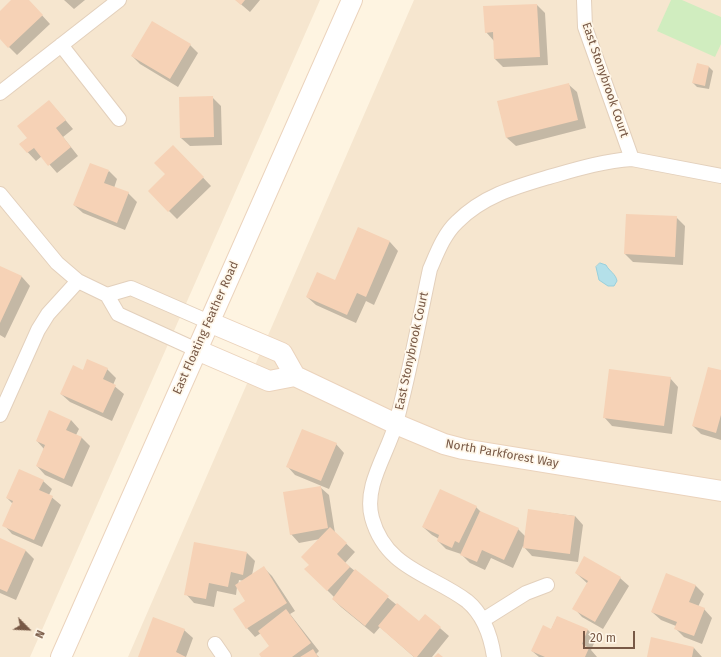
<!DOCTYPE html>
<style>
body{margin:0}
#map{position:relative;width:721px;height:657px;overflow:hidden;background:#fef4e1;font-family:"Fira Sans",sans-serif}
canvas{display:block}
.north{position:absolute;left:8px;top:609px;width:40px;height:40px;-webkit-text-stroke:3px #fff7e9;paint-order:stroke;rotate:114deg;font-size:11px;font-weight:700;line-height:16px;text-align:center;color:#785946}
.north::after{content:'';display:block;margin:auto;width:14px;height:18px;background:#785946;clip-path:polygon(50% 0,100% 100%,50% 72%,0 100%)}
.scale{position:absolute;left:583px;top:631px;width:52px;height:18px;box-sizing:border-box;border:2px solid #785946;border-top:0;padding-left:5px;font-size:12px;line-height:14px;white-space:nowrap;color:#785946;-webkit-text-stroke:3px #fff7e9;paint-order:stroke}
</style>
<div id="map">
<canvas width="721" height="657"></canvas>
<div class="north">N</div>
<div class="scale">20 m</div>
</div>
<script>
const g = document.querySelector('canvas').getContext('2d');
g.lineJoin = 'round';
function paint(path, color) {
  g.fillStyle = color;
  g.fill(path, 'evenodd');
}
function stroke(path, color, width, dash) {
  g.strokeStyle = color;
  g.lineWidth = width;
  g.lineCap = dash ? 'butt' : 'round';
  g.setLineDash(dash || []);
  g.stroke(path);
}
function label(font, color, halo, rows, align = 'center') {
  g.font = font + ' "Fira Sans",sans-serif';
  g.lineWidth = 3.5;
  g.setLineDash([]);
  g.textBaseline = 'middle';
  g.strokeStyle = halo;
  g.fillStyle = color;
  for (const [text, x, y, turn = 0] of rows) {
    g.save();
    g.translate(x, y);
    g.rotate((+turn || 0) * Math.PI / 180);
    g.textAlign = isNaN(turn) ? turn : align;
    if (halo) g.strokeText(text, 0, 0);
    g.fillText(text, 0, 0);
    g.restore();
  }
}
const residential = new Path2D(`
 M0,0h320l-290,657h-30z
 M414,0h307v657h-593z`);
const green = new Path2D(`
 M671,0h11l39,17v27l-6,13 -58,-26z`);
const water = new Path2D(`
 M600,263l6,2c3,6 10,9 11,16l-3,5h-6l-9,-6 -3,-13z`);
const shadow = new Path2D(`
 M13,0h15l22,24 -33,31 -17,-17v-26z
 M64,0h21l-11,9z
 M236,0h24l-10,12z
 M537,5l8,8 3,52 -45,2 -8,-8 -1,-18 -8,-9z
 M190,45l8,8 -20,34 -38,-23 -8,-8z
 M698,64l11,3 4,4 -4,18 -12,-2 -4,-4z
 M568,84l9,8 9,36 -70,18 -9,-8 -9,-36z
 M212,97l9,9 1,39 -32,1 -9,-8z
 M49,101l24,28 -10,8 15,19 -21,17 -15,-17 -6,5 -16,-17 8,-6z
 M173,146l38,40 -34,33 -28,-28 18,-17z
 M109,171l8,8 -3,9 14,5 9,9 -12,28 -42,-17 -9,-8z
 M676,217l9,9 -2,39 -50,-3 -8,-8z
 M359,228l31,14 8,9 -24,54 -8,-4 -10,22 -40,-18 -9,-8 29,-16z
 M0,267l22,10 8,9 -25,52 -5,-3z
 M88,361l19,8 9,9 -3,7 11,9 -12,27 -42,-19 -9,-8 22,-23z
 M721,371v69l-20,-6 -8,-8z
 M670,378l8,9 -6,47 -60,-8 -8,-9z
 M71,420l8,9 -3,6 6,3 8,8 -18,41 -27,-12 -8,-9 7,-17 -7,-8z
 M336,444l8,9 -15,36 -34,-14 -8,-9z
 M43,481l9,8 -3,6 12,10 -19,42 -30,-13 -8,-9 9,-21 -6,-6z
 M320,487l9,8 6,38 20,19 -10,11 74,60 6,-8 24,21 -17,21h-18l-34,-30 -6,7 -33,-27 -8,-8 1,-2 -28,-28 4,-4 10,-26 -21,4 -8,-9z
 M476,507l6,6 36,16 7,7 4,-26 46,6 8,9 -5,37 -46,-6 -9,-10 -10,22 -22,-10 -6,12 -15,-7 -9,-9 -15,-5 -8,-8 1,-2 -7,-4 -9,-8z
 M0,539l26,12 8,8 -18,41 -16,-7z
 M247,553l8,8 -3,14 12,-7 8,8 23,35 -5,3 29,37 -3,3 3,3h-57l9,-11 -10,-13 -6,4 -8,-9v-26l-10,-15 -1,8 -19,-4 -3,16 -20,-4 -8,-9zM239,580l5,1 -6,4z
 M576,573l44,5 9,8 -26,43 -21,-12 -8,-9 14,-24z
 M695,585l9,9 -6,13 6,2 8,9 -10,26 -18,-7 -8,-8v-3l-15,-6 -9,-8z
 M557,617l31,13 8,9 -5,11 6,7h-58l-7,-6 19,-21z
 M184,630l9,8 -7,19h-47z
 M694,648l8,9h-54z`);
const building = new Path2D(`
 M11,0h18l14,15 -35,33 -8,-9v-28z
 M235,0h10l-4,5z
 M537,4l3,53 -46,2 -1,-27 -8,1 -2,-27z
 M152,21l39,23 -21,35 -39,-23z
 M697,63l12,3 -4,20 -13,-3z
 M569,83l9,37 -72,18 -9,-37z
 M213,96l1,41 -34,1 -1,-41z
 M49,100l17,20 -10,8 15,19 -23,19 -14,-18 -7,5 -8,-9 8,-6 -10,-12z
 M173,145l31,32 -36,35 -20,-21 17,-17 -11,-11z
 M90,163l19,7 -5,13 25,9 -12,31 -44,-18z
 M626,214l51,2 -2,41 -51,-3z
 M358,227l32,14 -24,56 -9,-4 -10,22 -41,-18 11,-25 18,8z
 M0,266l22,10 -22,47z
 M87,359l21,9 -5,11 13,6 -13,28 -43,-19 13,-29 10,5z
 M708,367l13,3v45l-5,18 -24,-7z
 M609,369l62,8 -7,49 -61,-8z
 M49,410l22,10 -5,10 16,7 -18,42 -28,-13 9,-21 -9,-4z
 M302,429l35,14 -16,38 -35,-14z
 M19,469l25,11 -5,10 14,6 -19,44 -32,-14 11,-25 -7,-3z
 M321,486l7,42 -38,7 -7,-43z
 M440,489l37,17 -18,37 -4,-2 -3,7 -15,-7 2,-6 -17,-8z
 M528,509l47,7 -5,38 -47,-6z
 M480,511l39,17 -15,32 -22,-10 -5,12 -17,-7z
 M330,527l17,16 -10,11 13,13 -23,24 -23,-22 5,-4 -8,-8z
 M0,538l26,12 -19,42 -7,-3z
 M194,542l53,10 -4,23 -12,-3 -3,15 -19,-4 -3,16 -22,-4z
 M584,556l37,21 -26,45 -23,-13 16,-28 -13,-8z
 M264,566l23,37 -41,26 -13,-20 12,-8 -10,-16z
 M355,569l34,27 -24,30 -33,-27z
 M666,573l30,12 -7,17 16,6 -11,28 -20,-7 3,-7 -26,-10z
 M397,603l22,18 6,-7 16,13 -24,30h-3l-36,-31z
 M286,609l25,34 -19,14h-31l-2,-3 10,-8 -11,-15z
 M557,616l31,13 -6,15 7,4 -4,9h-40l-14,-6 12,-26 8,4z
 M153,617l32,12 -9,23 10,5h-48z
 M651,637l43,10 -2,10h-45z
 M313,649l5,8h-18z
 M438,653l5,4h-9z`);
const street = new Path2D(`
 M584,0l1,27 47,132 89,17
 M61,45l58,74
 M0,93l119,-93
 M0,194l57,69 21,18 29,14
 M197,350l-79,-36 -11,-19 24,-7 78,34
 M0,415l38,-85 10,-16 30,-33
 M483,620l43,-27 21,-8
 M215,644l9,13
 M494,657c-3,-20 -10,-42 -27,-56 -36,-27 -81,-32 -95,-83 -9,-32 16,-65 24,-95 14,-51 23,-103 34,-154 7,-16 14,-35 27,-47 26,-26 58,-35 92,-45 28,-8 54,-16 83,-18`);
const secondary = new Path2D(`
 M209,322l73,31 13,23 101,48 48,20 19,5 258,42
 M197,350l72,31 26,-5
 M61,657l291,-657`);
const streetNames = [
 ["East Stonybrook Court",605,80,71],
 ["East Floating Feather Road",206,328,-66],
 ["East Stonybrook Court",412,351,-78],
 ["North Parkforest Way",502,454,10]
];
paint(residential, '#f6e6cf');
paint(green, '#d0edbf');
paint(water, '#b4e0e9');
stroke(water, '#99d0dc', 1);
paint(shadow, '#0003');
paint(building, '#f6d2b6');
stroke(street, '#e3d0bc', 16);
stroke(secondary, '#ebd3bc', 22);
stroke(street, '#fff', 14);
stroke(secondary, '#fff', 20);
label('12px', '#785946', '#fff7e9', streetNames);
</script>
